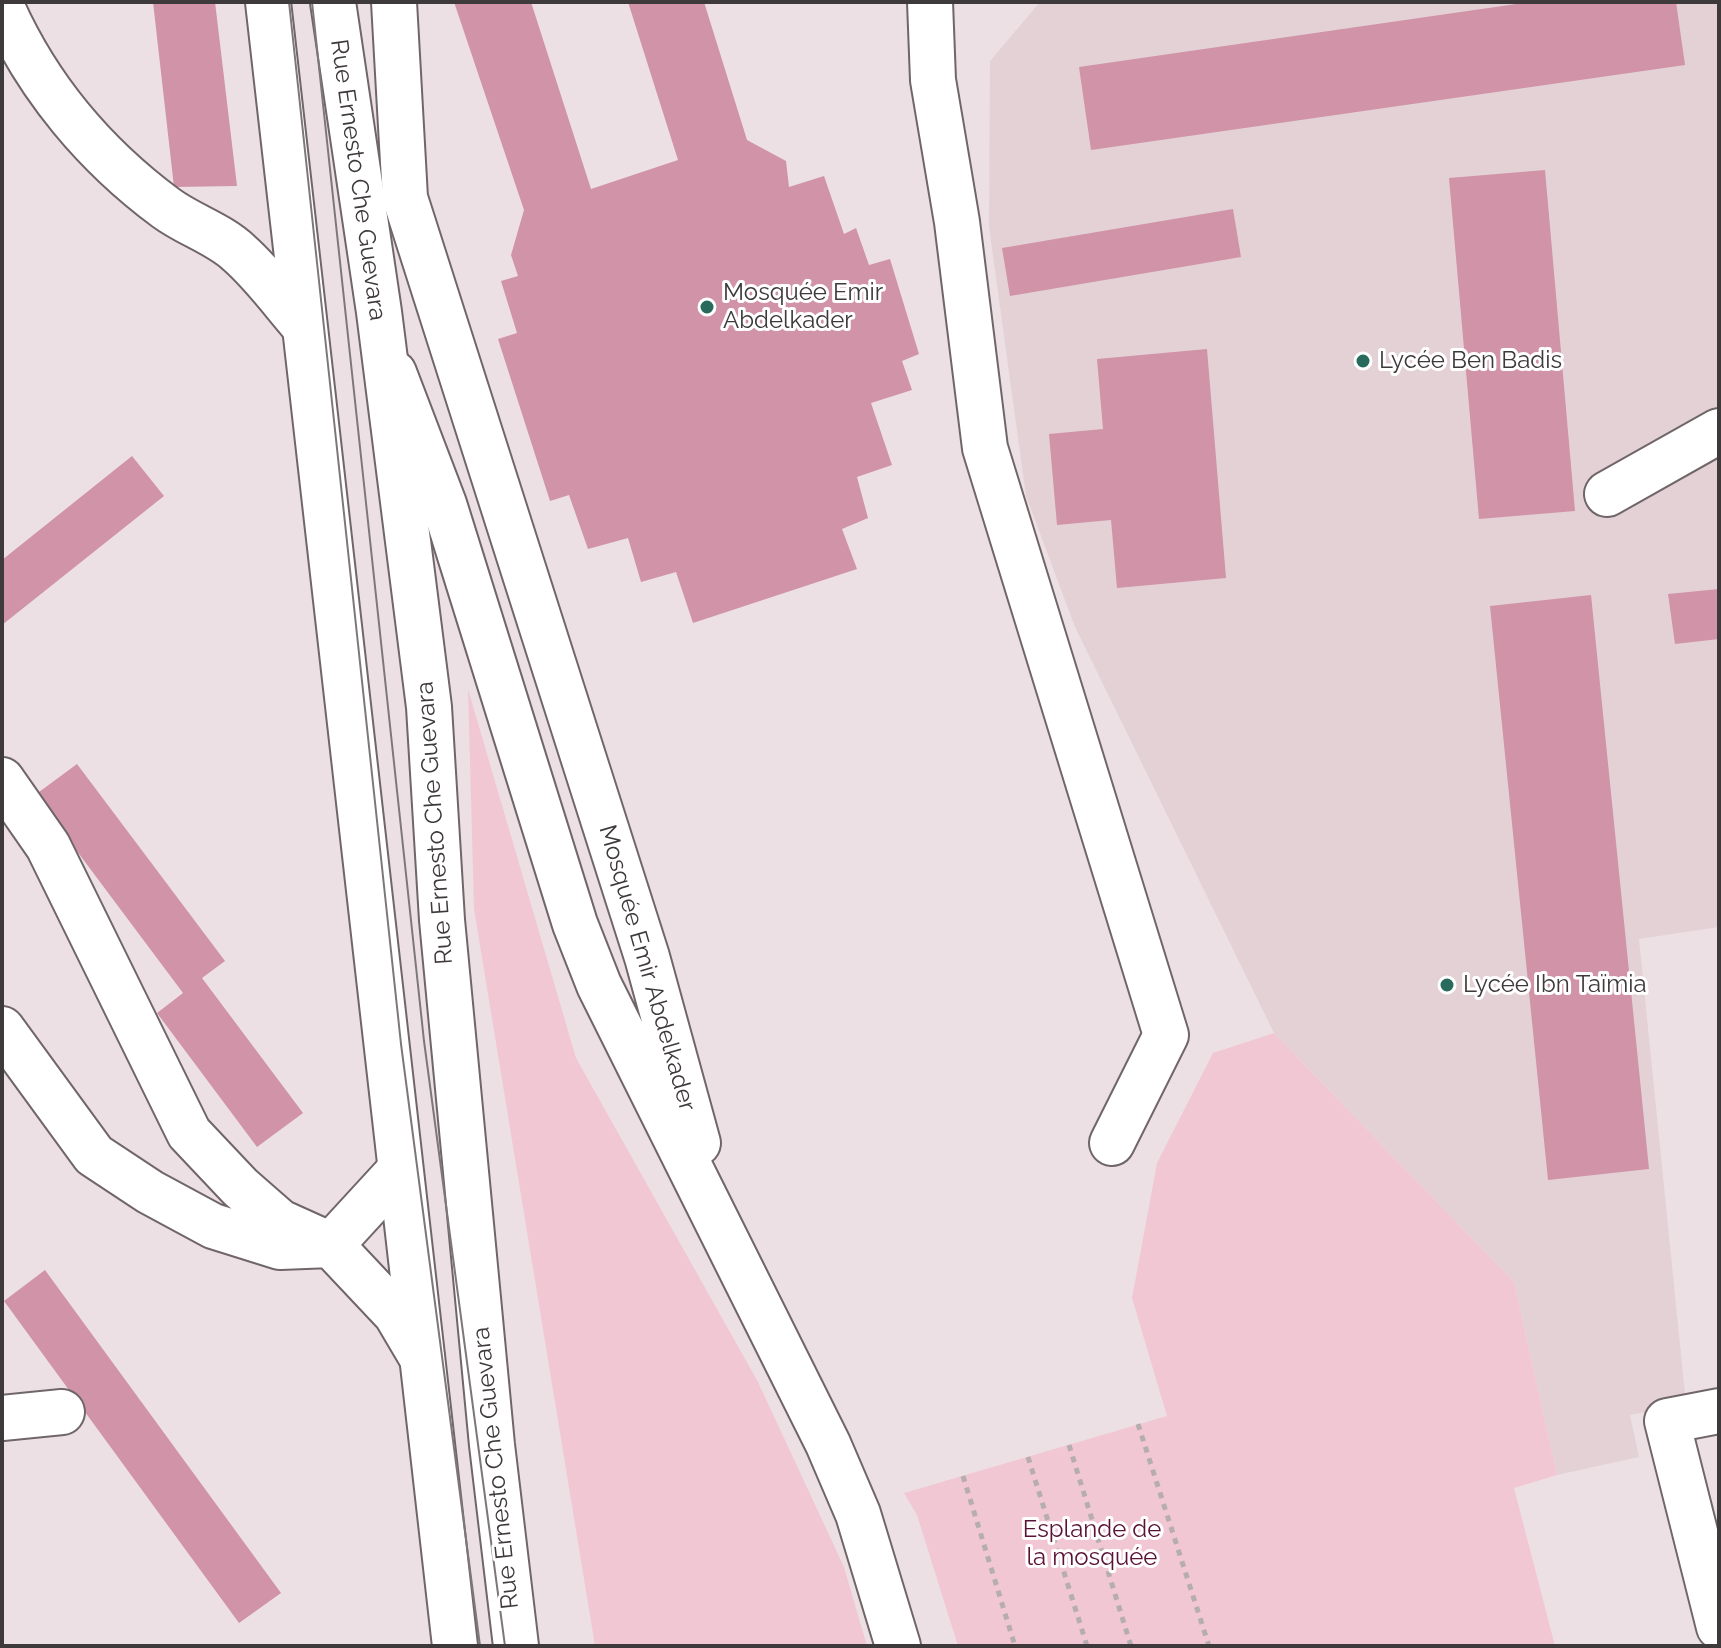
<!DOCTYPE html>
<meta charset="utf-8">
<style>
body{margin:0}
#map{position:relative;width:1721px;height:1648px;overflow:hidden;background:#ece0e4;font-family:Raleway,sans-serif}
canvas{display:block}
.frame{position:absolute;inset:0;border:4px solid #3e393a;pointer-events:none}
</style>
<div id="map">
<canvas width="1721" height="1648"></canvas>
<div class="frame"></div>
</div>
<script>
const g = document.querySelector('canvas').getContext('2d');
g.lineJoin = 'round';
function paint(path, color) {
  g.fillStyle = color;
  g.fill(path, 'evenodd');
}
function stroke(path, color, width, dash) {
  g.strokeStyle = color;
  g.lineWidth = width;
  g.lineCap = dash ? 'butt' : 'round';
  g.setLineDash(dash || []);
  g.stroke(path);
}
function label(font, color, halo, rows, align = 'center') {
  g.font = font + ' Raleway,sans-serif';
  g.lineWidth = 6;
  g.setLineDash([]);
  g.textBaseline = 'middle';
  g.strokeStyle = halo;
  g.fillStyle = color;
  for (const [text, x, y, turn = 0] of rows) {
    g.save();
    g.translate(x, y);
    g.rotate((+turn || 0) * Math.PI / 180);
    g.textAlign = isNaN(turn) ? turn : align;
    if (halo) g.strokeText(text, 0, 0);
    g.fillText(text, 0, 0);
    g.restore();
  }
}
const built = new Path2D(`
 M1040,2h679v925l-80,12 47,465 -56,11 9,42 -82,18 -43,-193 -240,-249 -199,-406 -49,-131 -37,-269 1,-166z`);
const green = new Path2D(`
 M468,689l108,369 182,324 86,185 23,79h-272l-121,-737z
 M1274,1033l240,249 43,193 -43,13 41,158h-597l-41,-131 -13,-22 263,-77 -35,-118 25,-135 56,-110z`);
const building = new Path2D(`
 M153,2h62l22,184 -63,1z
 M454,2h77l60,187 87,-29 -50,-158h76l43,138 39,21 3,26 35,-11 20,58 12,-6 13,37 21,-6 29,95 -17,7 10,29 -41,13 21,62 -35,12 11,41 -26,11 15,40 -164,54 -17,-51 -35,10 -13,-44 -40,11 -19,-54 -19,6 -52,-162 19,-6 -16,-52 17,-5 -7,-21 13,-45z
 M1530,2h146l9,63 -594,85 -12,-83z
 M1545,170l30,341 -96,8 -30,-341z
 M1233,209l8,48 -231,39 -8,-48z
 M1207,349l19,229 -109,10 -6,-68 -54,5 -8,-91 54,-5 -6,-70z
 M132,456l32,40 -162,129v-65z
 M1719,589v50l-44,5 -7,-50z
 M1591,595l58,574 -101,11 -58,-574z
 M77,764l148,197 -23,17 101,135 -46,34 -100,-134 26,-20 -148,-198z
 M45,1270l236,323 -42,30 -235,-322z`);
const path = new Path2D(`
 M1138,1424l71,222
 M1069,1445l62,201
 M1028,1457l59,189
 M963,1476l52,170`);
const minor = new Path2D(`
 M394,2l11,196 242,759 51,186
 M930,2l3,78 24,142 28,226 181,587 -54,108
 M2,7c36,81 94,149 164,201 23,17 53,26 73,45 24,21 44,49 65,73
 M394,373l50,131 131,420 24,61 229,459 30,70 40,132
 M1607,494l112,-63
 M2,780l46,66 141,287 51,54 40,35 51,23 65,69 26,44
 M2,1029l92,126 56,37 63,34 67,21 51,-2 68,-74
 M1719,1411l-52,10 52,206
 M2,1418l60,-6`);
const major = new Path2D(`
 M268,2l187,1644
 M333,2l46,310 50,395 13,213 50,525 24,201`);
const tram = new Path2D(`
 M289,2l112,1042 79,602
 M312,2l112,1039 81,605`);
const markers = [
 [707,307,8,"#286b5d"],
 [1363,361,8,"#286b5d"],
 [1447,985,8,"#286b5d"]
];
const streetNames = [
 ["Rue Ernesto Che Guevara",358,180,82],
 ["Rue Ernesto Che Guevara",435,823,-94],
 ["Mosquée Emir Abdelkader",647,968,74],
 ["Rue Ernesto Che Guevara",496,1468,-96]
];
const poiNames = [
 ["Mosquée Emir",723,293],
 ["Abdelkader",723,321],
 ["Lycée Ben Badis",1379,361],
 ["Lycée Ibn Taïmia",1463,985]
];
const parkNames = [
 ["Esplande de",1092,1530],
 ["la mosquée",1092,1558]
];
paint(built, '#e4d1d6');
paint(green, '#f2c7d4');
paint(building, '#d093a8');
stroke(minor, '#706669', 48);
stroke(major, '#706669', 48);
stroke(path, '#b6adb0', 5, [6, 6]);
stroke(minor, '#fff', 44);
stroke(major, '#fff', 44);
stroke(tram, '#7e7779', 2);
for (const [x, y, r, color] of markers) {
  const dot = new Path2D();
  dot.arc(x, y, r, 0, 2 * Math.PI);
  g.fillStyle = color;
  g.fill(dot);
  stroke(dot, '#fff', 3);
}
label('24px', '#3e393a', '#fff', streetNames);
label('24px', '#3e393a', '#fff', poiNames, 'left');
label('24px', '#5a1234', '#fff', parkNames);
</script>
